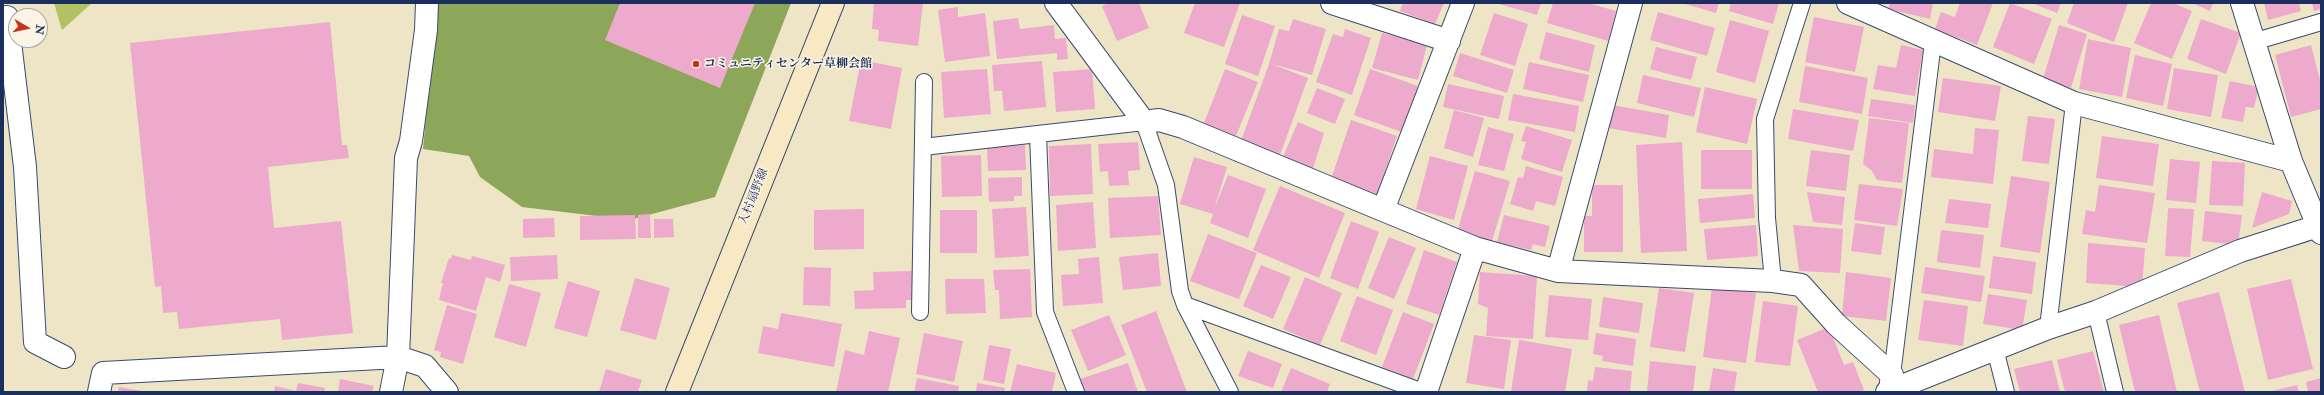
<!DOCTYPE html>
<meta charset="utf-8">
<style>
body{margin:0}
#map{position:relative;width:2324px;height:395px;overflow:hidden;background:#ede5c6;font-family:"IM FELL Double Pica",serif}
canvas{display:block}
.frame{position:absolute;inset:0;border:4px solid #1b2f5e;pointer-events:none}
.north{position:absolute;left:8px;top:8px;width:40px;height:40px;box-sizing:border-box;background:#fcf5e5;border:1px solid #a2a6af;border-radius:50%;rotate:99deg;font-size:11px;font-weight:700;line-height:16px;text-align:center;color:#1b2f5e}
.north::after{content:'';display:block;margin:auto;width:14px;height:18px;background:#c8321e;clip-path:polygon(50% 0,100% 100%,50% 72%,0 100%)}
</style>
<div id="map">
<canvas width="2324" height="395"></canvas>
<div class="frame"></div>
<div class="north">N</div>
</div>
<script>
const g = document.querySelector('canvas').getContext('2d');
g.lineJoin = 'round';
function paint(path, color) {
  g.fillStyle = color;
  g.fill(path, 'evenodd');
}
function stroke(path, color, width, dash) {
  g.strokeStyle = color;
  g.lineWidth = width;
  g.lineCap = dash ? 'butt' : 'round';
  g.setLineDash(dash || []);
  g.stroke(path);
}
function label(font, color, halo, rows, align = 'center') {
  g.font = font + ' "IM FELL Double Pica","Noto Serif JP",serif';
  g.lineWidth = 3;
  g.setLineDash([]);
  g.textBaseline = 'middle';
  g.strokeStyle = halo;
  g.fillStyle = color;
  for (const [text, x, y, turn = 0] of rows) {
    g.save();
    g.translate(x, y);
    g.rotate((+turn || 0) * Math.PI / 180);
    g.textAlign = isNaN(turn) ? turn : align;
    if (halo) g.strokeText(text, 0, 0);
    g.fillText(text, 0, 0);
    g.restore();
  }
}
const green = new Path2D(`
 M54,3h38l-30,27z`);
const forest = new Path2D(`
 M437,3h354l-76,194 -85,23 -108,-13 -42,-30 -11,-21 -46,-7z`);
const building = new Path2D(`
 M620,3h135l-35,85 -115,-48z
 M874,3h49l-5,43 -40,-5 1,-11 -7,-1z
 M1108,3h31l10,25 -32,13 -15,-35z
 M1195,3h45l-16,44 -40,-14z
 M1403,3h41l-9,21 -35,-13z
 M1496,3h45l-4,12z
 M1553,3h35l28,8 -8,30 -61,-18z
 M1682,3h37l-3,10z
 M1731,3h48l-6,21 -44,-13z
 M1890,3h43l-3,16 -42,-10z
 M1960,3h33l-16,42 -42,-16 6,-17 14,5z
 M2010,3l42,16 -18,45 -41,-17z
 M2032,3h29l-4,10z
 M2074,3h54l-14,39 -47,-19z
 M2151,3h22l19,8 -20,48 -38,-16z
 M2192,3h21l-3,8z
 M2264,3h35l2,8 -33,9z
 M2312,3h9v6l-7,2z
 M958,7v10l27,-4 5,43 -45,6 -7,-52z
 M1658,12l57,16 -8,28 -57,-16z
 M1494,13l34,11 -13,42 -35,-11z
 M1242,15l33,11 -17,50 -33,-12z
 M1814,17l50,10 -9,45 -50,-10z
 M1018,18l2,11 34,-4 1,14 11,-1 2,21 -11,1v-7l-60,6 -4,-38z
 M1293,19l33,10 -14,46 -40,-11 36,14 -28,77 -39,-14 28,-77 10,-35 10,2z
 M2201,19l40,14 -15,41 -39,-15z
 M1730,20l39,11 -14,52 -39,-11z
 M330,22l12,123h5l2,13 -81,9 6,61 67,-7 12,112 -71,7 -2,-21 -101,10 -2,-17 -14,1 -2,-27 -6,1 -25,-244z
 M2059,25l28,9 -16,54 -28,-9z
 M1345,29l26,9 -19,57 -36,-13 17,-48 10,3z
 M1546,32l49,13 -6,27 -50,-13z
 M1382,33l45,12 -9,35 -46,-12z
 M2088,39l43,9 -9,49 -43,-8z
 M1901,45l22,5 -8,46 -42,-7 5,-24 18,3z
 M2311,45l10,39v25l-30,8 -16,-62z
 M1656,47l41,10 -6,23 -41,-11z
 M1460,53l54,17 -7,23 -54,-17z
 M2135,55l37,9 -9,42 -37,-8z
 M861,60l41,8 -11,61 -42,-8z
 M1042,61l4,46 -42,4 -2,-20h-8l-2,-26z
 M1529,62l60,13 -6,27 -60,-13z
 M1805,66l63,12 -6,36 -63,-12z
 M2174,68l44,7 -7,42 -44,-8z
 M987,69l4,45 -47,4 -3,-46z
 M1092,69l3,40 -39,3 -3,-40z
 M1225,69l33,13 -22,54 -32,-13z
 M1370,69l48,17 -16,46 -48,-17z
 M1643,75l58,13 -7,29 -57,-14z
 M1943,78l58,8 -6,35 -57,-9z
 M2230,81l29,6 -5,21 -8,-1 -3,15 -22,-4z
 M1448,84l56,12 -5,23 -56,-12z
 M1705,87l52,12 -10,45 -51,-12z
 M1317,88l28,11 -10,25 -28,-11z
 M1513,94l66,12 -4,26 -67,-12z
 M1871,99l44,6 -2,18 -45,-7z
 M1612,105l57,10 -3,23 -58,-10z
 M1793,109l66,11 -6,31 -65,-12z
 M1454,110l30,8 -11,39 -29,-9z
 M2028,116l27,3 -6,45 -27,-3z
 M1869,118l40,5 -7,60 -25,-3 -5,-9 -9,-7z
 M1351,120l46,16 -21,62 -46,-16z
 M1298,122l26,11 -11,36 -30,-12z
 M1526,126l46,14 -10,32 -41,-13 5,-17 -5,-1z
 M1488,127l26,7 -10,37 -26,-6z
 M1975,128l24,2 -6,54 -62,-7 3,-28 39,5z
 M2102,136l57,8 -6,42 -57,-8z
 M1138,142l2,28 -12,1 1,14 -20,1 -1,-15 -8,1 -2,-28z
 M1682,142l5,109 -46,2 -5,-108z
 M1091,144l2,50 -43,2 -1,-50z
 M1025,145l1,25 -38,1 -1,-24z
 M1701,150h51v39h-51z
 M1811,150l39,5 -4,36 -40,-5z
 M981,155l1,41 -40,1 -1,-41z
 M1430,156l38,10 -14,54 -38,-11z
 M1194,157l33,10 -13,42 14,-34 38,14 -18,49 -38,-15 3,-9 -33,-10z
 M2170,159l30,3 -4,41 -30,-3z
 M2212,161l33,2 -2,43 -34,-1z
 M1526,166l37,11 -8,29 -19,-5 -3,10 -23,-7 8,-27 5,1z
 M1475,171l35,10 -20,67 -32,-19z
 M2011,176l39,6 -10,71 -40,-6z
 M1022,177v19h-8v5l-25,1 -1,-24z
 M1859,184l44,5 -6,37 -43,-6z
 M1592,185h31v67h-39v-36h8z
 M2099,185l56,8 -8,50 -65,-9 4,-24 9,2z
 M1280,186l65,27 -26,65 -66,-28z
 M1807,192l38,5 -3,28 -29,-3z
 M2262,192l30,9 -3,13 -37,14z
 M1753,194l2,24 -55,5 -2,-24z
 M1158,196l3,39 -51,3 -2,-40z
 M1949,199l42,5 -3,24 -43,-5z
 M1093,202l3,46 -38,3 -2,-46z
 M1026,207l3,49 -34,2 -3,-49z
 M2168,208l26,1 -4,48 -25,-1z
 M864,209v40l-50,1v-40z
 M940,210h37v43h-37z
 M2205,211l37,4 -4,30 -36,-4z
 M650,214l1,24h-13v-23z
 M635,215l1,24 -56,1v-24z
 M1504,215l46,11 -5,21 -12,-3 -2,6 -34,-8z
 M554,218l1,19 -32,1v-19z
 M654,219h19l1,18 -20,1z
 M1351,221l28,11 -21,57 -28,-11z
 M1855,223l30,4 -4,28 -30,-4z
 M1756,225l2,31 -51,4 -3,-31z
 M1793,225l50,4 -3,44 -41,-2z
 M1941,230l43,5 -4,33 -43,-6z
 M1208,234l49,19 -18,46 -49,-18z
 M1389,237l27,11 -22,51 -26,-11z
 M2088,243l57,5 -3,39 -56,-4z
 M1424,250l33,12 -18,53 -33,-11z
 M1158,253l3,33 -38,4 -4,-33z
 M452,255l19,5 1,-4 33,9 -5,17 -14,-5 -10,34 -37,-11 4,-17h-2l8,-25 2,1z
 M557,255l1,24 -47,2 -1,-24z
 M1993,256l43,6 -4,32 -43,-6z
 M1099,257l4,46 -40,3 -2,-31 18,-1 -1,-15z
 M1261,265l30,12 -18,42 -30,-13z
 M804,267l27,1 -1,38 -27,-1z
 M1925,267l60,9 -4,26 -60,-9z
 M1030,269l2,48 -32,2 -1,-29h-4l-2,-20z
 M912,271v29h-6v8l-51,1 -1,-18 20,-1 -1,-18z
 M1480,272l57,4 -4,63 -47,-3 2,-28 -10,-4z
 M1846,272l45,6 -5,43 -44,-5z
 M1305,277l37,16 -22,52 -37,-16z
 M635,278l35,10 -14,52 -36,-10z
 M945,279h39l2,34 -40,1z
 M2291,279l22,90 -45,11 -21,-91z
 M568,281l32,10 -13,46 -33,-9z
 M509,284l32,9 -15,54 -32,-10z
 M1712,287l44,6 -10,70 -43,-6z
 M1659,288l35,5 -9,59 -35,-5z
 M2219,292l26,100h-45l-23,-89z
 M1988,294l39,6 -5,30 -39,-6z
 M1549,295l43,4 -4,41 -43,-3z
 M1357,296l36,14 -17,45 -36,-14z
 M1603,297l40,6 -4,30 -40,-6z
 M1924,300l44,6 -5,40 -45,-6z
 M1763,301l35,5 -8,60 -35,-4z
 M447,305l30,9 -14,50 -23,-7 1,-5 -7,-2z
 M1156,311l31,81h-40l-26,-67z
 M1403,312l31,12 -21,55 -31,-12z
 M781,313l61,11 -8,43 -76,-14 5,-27 15,3z
 M1109,315l17,40 -38,16 -17,-41z
 M2159,315l18,77h-42l-16,-67z
 M1829,327l15,38 9,-3 11,28 -6,2h-40l-21,-52z
 M869,331l31,7 -12,54h-52l9,-42 19,5z
 M924,333l39,8 -9,41 -38,-8z
 M1596,333l40,6 -3,27 -31,-5 1,-5 -10,-2z
 M1474,335l37,5 -7,49 -38,-6z
 M1519,340l53,9 -7,43h-54z
 M989,345l22,4 -7,35 -21,-4z
 M1248,351l34,13 -9,24 -35,-12z
 M2093,351l11,41h-39l-8,-32z
 M2052,360l8,32h-40l-6,-23z
 M1650,361l46,5 -3,26h-46z
 M1128,363l10,29h-53l-5,-13z
 M1017,364l39,9 -4,19h-42z
 M1595,367l37,4 -2,21h-43l1,-12 5,1z
 M1291,368l39,16 -3,8h-46z
 M1713,368l24,4 -3,20h-25z
 M606,369l36,11 -4,12h-39z
 M917,378l42,8 -1,6h-44z
 M2321,378v14h-13l-2,-10z
 M340,379l34,7 -2,6h-34z
 M298,383l27,5 -1,4h-50l1,-6 21,5z
 M977,383l28,5 -1,4h-28z
 M2297,385l2,7h-27v-1z
 M119,387l23,4v1h-24z`);
const lane = new Path2D(`
 M2253,42l68,-20
 M1038,135l7,177 31,80
 M923,147l221,-25 22,63 14,106 5,14 45,87
 M1773,281l-6,-63 -2,-99 37,-116
 M1185,305l238,87
 M920,312l4,-230
 M2096,312l19,80
 M2048,328l26,-225
 M1995,349l11,43
 M1892,375l41,-333`);
const street = new Path2D(`
 M1056,3l88,119 15,-2 24,7 200,83
 M1332,3l117,38
 M1463,3l-80,207 92,38
 M1848,3l226,100 217,58
 M2242,3l49,158 30,72
 M7,17l18,150 10,175 29,15
 M1558,271l73,-268
 M99,392l4,-19 295,-16 27,9 22,26
 M391,392l7,-35 8,-199 5,-17 15,-111 1,-27
 M1426,392l49,-144 83,23 215,10 28,4 35,39 56,51 -2,15
 M1887,392l161,-64 48,-16 144,-61 81,-26`);
const secondary = new Path2D(`
 M677,392l156,-389`);
const markers = [
 [696,64,4,"#c8321e"]
];
const poiNames = [
 ["コミュニティセンター草柳会館",704,64]
];
const streetNames = [
 ["入村扇野線",754,197,-68]
];
paint(green, '#b1c164');
paint(forest, '#8ca75a');
paint(building, '#eeaacd');
stroke(lane, '#3a4a6e', 18);
stroke(street, '#3a4a6e', 24);
stroke(secondary, '#3a4a6e', 24);
stroke(lane, '#fff', 16);
stroke(street, '#fff', 22);
stroke(secondary, '#f8e8c3', 22);
for (const [x, y, r, color] of markers) {
  const dot = new Path2D();
  dot.arc(x, y, r, 0, 2 * Math.PI);
  g.fillStyle = color;
  g.fill(dot);
  stroke(dot, '#fcf5e5', 1.5);
}
label('bold 12px', '#1b2f5e', '#fcf5e5', poiNames, 'left');
label('12px', '#1b2f5e', '#fcf5e5', streetNames);
</script>
